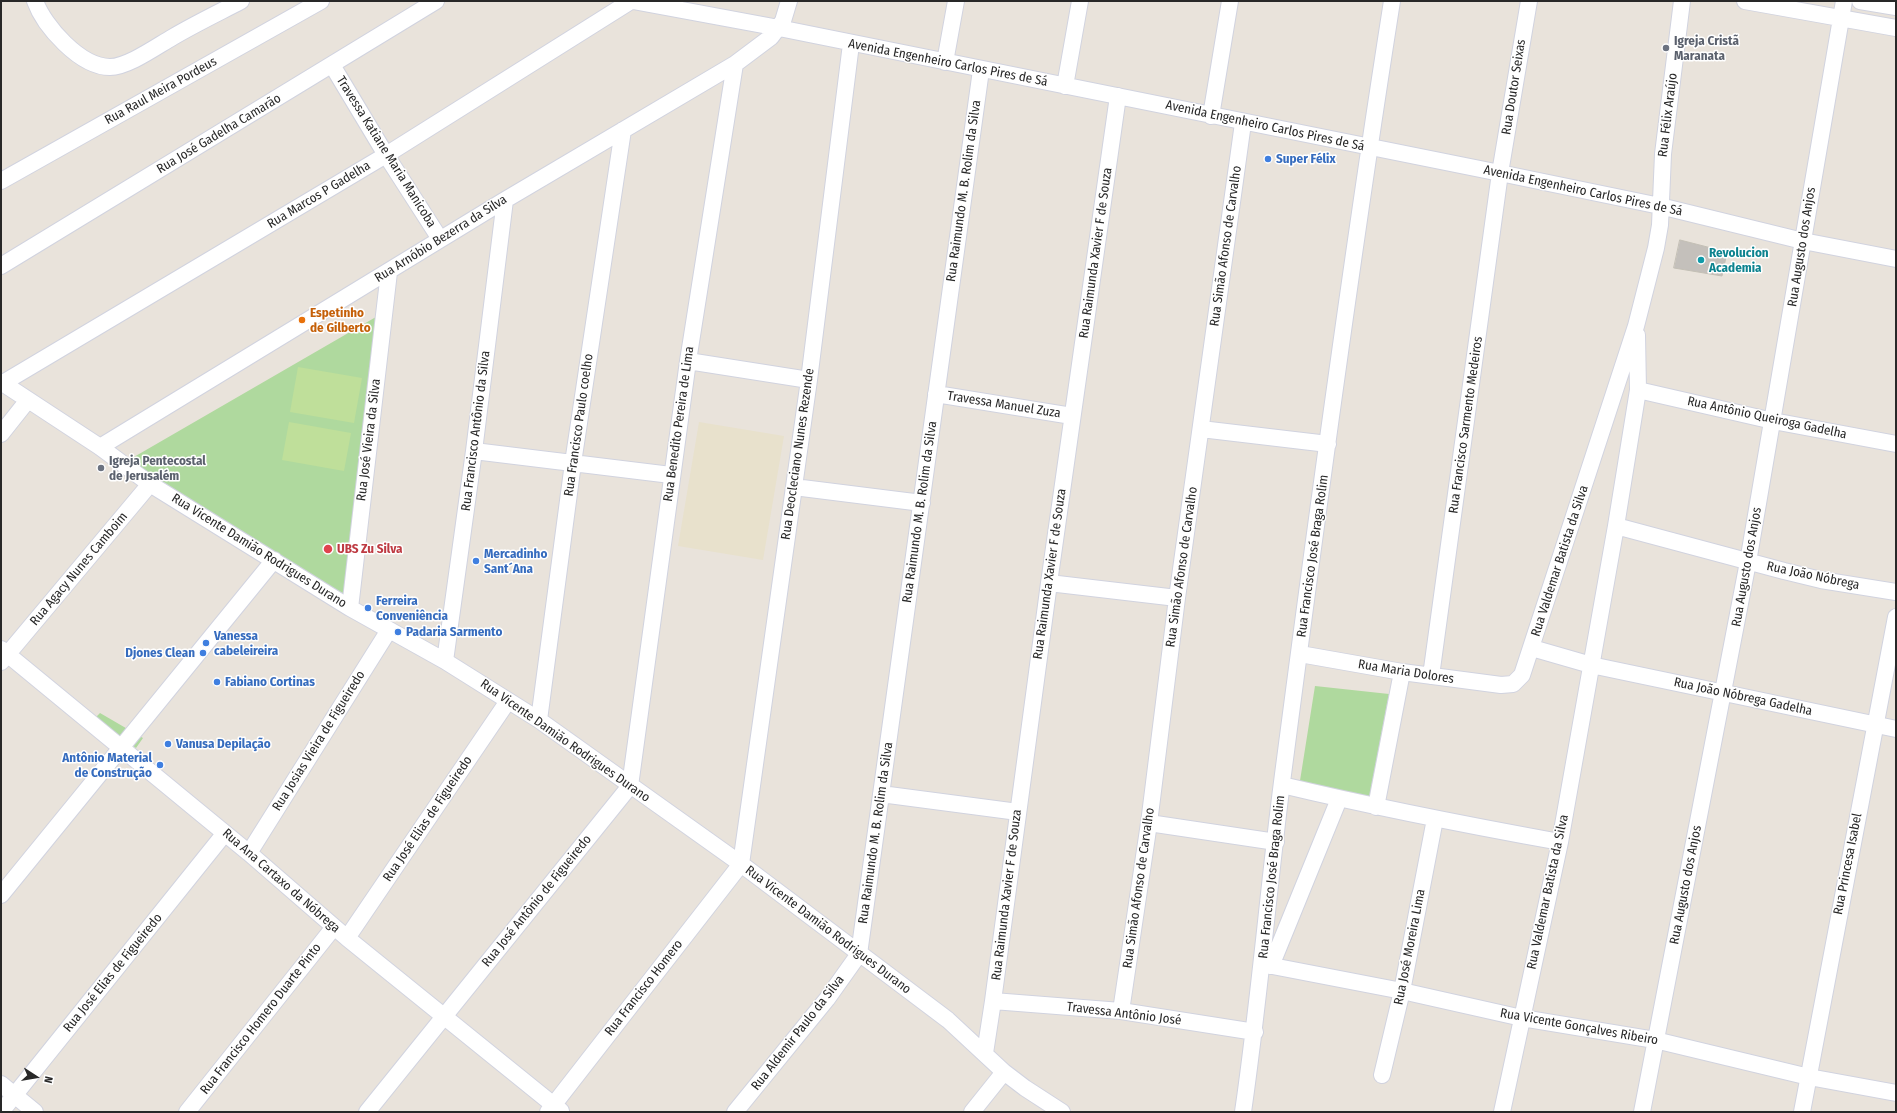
<!DOCTYPE html>
<meta charset="utf-8">
<style>
body{margin:0}
#map{position:relative;width:1897px;height:1113px;overflow:hidden;background:#e9e3db;font-family:"Fira Sans Condensed",sans-serif}
canvas{display:block}
.frame{position:absolute;inset:0;border:2px solid #282828;pointer-events:none}
.north{position:absolute;left:16px;top:1057px;width:40px;height:40px;-webkit-text-stroke:3px #fff;paint-order:stroke;rotate:102deg;font-size:11px;font-weight:700;line-height:16px;text-align:center;color:#282828}
.north::after{content:'';display:block;margin:auto;width:14px;height:18px;background:#282828;clip-path:polygon(50% 0,100% 100%,50% 72%,0 100%)}
</style>
<div id="map">
<canvas width="1897" height="1113"></canvas>
<div class="frame"></div>
<div class="north">N</div>
</div>
<script>
const g = document.querySelector('canvas').getContext('2d');
g.lineJoin = 'round';
function paint(path, color) {
  g.fillStyle = color;
  g.fill(path, 'evenodd');
}
function stroke(path, color, width, dash) {
  g.strokeStyle = color;
  g.lineWidth = width;
  g.lineCap = dash ? 'butt' : 'round';
  g.setLineDash(dash || []);
  g.stroke(path);
}
function label(font, color, halo, rows, align = 'center') {
  g.font = font + ' "Fira Sans Condensed",sans-serif';
  g.lineWidth = 3;
  g.setLineDash([]);
  g.textBaseline = 'middle';
  g.strokeStyle = halo;
  g.fillStyle = color;
  for (const [text, x, y, turn = 0] of rows) {
    g.save();
    g.translate(x, y);
    g.rotate((+turn || 0) * Math.PI / 180);
    g.textAlign = isNaN(turn) ? turn : align;
    if (halo) g.strokeText(text, 0, 0);
    g.fillText(text, 0, 0);
    g.restore();
  }
}
const education = new Path2D(`
 M699,422l85,14 -21,124 -85,-14z`);
const green = new Path2D(`
 M388,310l-38,295 -223,-144z
 M1315,686l74,8 -21,110 -69,-17z
 M100,713l43,25 -7,10 -41,-30z`);
const pitch = new Path2D(`
 M298,367l64,11 -8,45 -64,-11z
 M289,422l62,11 -7,38 -62,-11z`);
const building = new Path2D(`
 M1680,240l47,12 -5,24 -48,-8z`);
const minor = new Path2D(`
 M35,1c9,25 45,66 75,66 18,0 47,-21 63,-30 22,-13 45,-24 68,-36
 M633,1l146,27 721,145 160,33 143,35 93,18
 M1745,1l151,27
 M1860,1l36,6
 M945,62l11,-61
 M332,65l54,90 54,84
 M1065,86l15,-85
 M1211,116l19,-115
 M1,181l320,-180
 M1,266l435,-265
 M688,361l121,19
 M1,382l99,65 50,37 200,124 95,53 94,59 202,144 207,156 56,52 21,16 37,24
 M3,383l383,-228 245,-154
 M1638,390l135,31 123,23
 M936,394l136,22
 M1201,429l127,15
 M1,434l27,-34
 M100,447l405,-247 230,-136 36,-27 12,-16 6,-20
 M474,451l197,24
 M794,487l128,16
 M1616,526l168,45 37,9 75,12
 M1049,583l128,15
 M350,608l39,-336
 M1532,648l59,17 305,64
 M1,649l248,204 98,85 214,173
 M1300,654l102,18 99,13 12,-1 9,-9 114,-349 20,-78 4,-23 3,-71 19,-153
 M445,661l29,-210 31,-251
 M1,662l149,-178
 M1431,676l69,-503 29,-172
 M539,720l34,-257 50,-333
 M1282,785c92,22 184,40 278,57
 M881,794l137,18
 M1376,807l26,-135
 M1149,823l127,19
 M249,853l140,-223
 M1,895l273,-335
 M347,938l161,-237
 M1262,964l140,27 120,27 133,22 154,37 87,16
 M1271,966l68,-167
 M993,1001l128,10 134,21
 M1121,1011l28,-188 28,-225 66,-475
 M985,1053l8,-52 56,-418 69,-487
 M1382,1075l20,-84 33,-172
 M1,1084l34,28
 M1,1112l224,-279
 M187,1112l147,-185
 M367,1112l263,-326 58,-425 47,-297
 M548,1112l193,-248 68,-484 42,-336
 M735,1112l92,-113 32,-45 122,-884
 M972,1112l32,-40
 M1243,1112c16,-110 25,-220 39,-330 34,-261 69,-521 110,-781
 M1502,1112l58,-270 56,-316 22,-136 -1,-55
 M1642,1112l106,-550 96,-561
 M1802,1112l94,-495`);
const markers = [
 [1666,48,4,"#6b7280"],
 [1268,159,4,"#3f7fe0"],
 [1701,260,4,"#0f9aa8"],
 [302,320,4,"#e8710a"],
 [101,468,4,"#6b7280"],
 [328,549,5,"#e0444e"],
 [476,561,4,"#3f7fe0"],
 [368,608,4,"#3f7fe0"],
 [398,632,4,"#3f7fe0"],
 [206,643,4,"#3f7fe0"],
 [203,653,4,"#3f7fe0"],
 [217,682,4,"#3f7fe0"],
 [168,744,4,"#3f7fe0"],
 [160,765,4,"#3f7fe0"]
];
const worshipNames = [
 ["Igreja Cristã",1674,41],
 ["Maranata",1674,56],
 ["Igreja Pentecostal",109,461],
 ["de Jerusalém",109,476]
];
const streetNames = [
 ["Avenida Engenheiro Carlos Pires de Sá",948,63,11],
 ["Rua Doutor Seixas",1514,87,-81],
 ["Rua Raul Meira Pordeus",161,91,-29],
 ["Rua Félix Araújo",1668,115,-83],
 ["Avenida Engenheiro Carlos Pires de Sá",1265,126,12],
 ["Rua José Gadelha Camarão",219,134,-31],
 ["Travessa Katiane Maria Manicoba",386,152,58],
 ["Rua Raimundo M. B. Rolim da Silva",964,191,-82],
 ["Avenida Engenheiro Carlos Pires de Sá",1583,191,12],
 ["Rua Marcos P Gadelha",319,195,-31],
 ["Rua Arnóbio Bezerra da Silva",441,239,-32],
 ["Rua Simão Afonso de Carvalho",1226,246,-82],
 ["Rua Augusto dos Anjos",1802,247,-81],
 ["Rua Raimunda Xavier F de Souza",1096,253,-82],
 ["Travessa Manuel Zuza",1004,405,9],
 ["Rua Antônio Queiroga Gadelha",1767,418,12],
 ["Rua Benedito Pereira de Lima",679,424,-82],
 ["Rua Francisco Paulo coelho",579,425,-82],
 ["Rua Francisco Sarmento Medeiros",1466,425,-82],
 ["Rua Francisco Antônio da Silva",476,431,-83],
 ["Rua José Vieira da Silva",369,440,-83],
 ["Rua Deocleciano Nunes Rezende",798,454,-82],
 ["Rua Raimundo M. B. Rolim da Silva",920,512,-82],
 ["Rua Vicente Damião Rodrigues Durano",259,551,32],
 ["Rua Francisco José Braga Rolim",1313,556,-82],
 ["Rua Valdemar Batista da Silva",1560,561,-72],
 ["Rua Simão Afonso de Carvalho",1182,567,-82],
 ["Rua Augusto dos Anjos",1747,567,-80],
 ["Rua Agacy Nunes Camboim",79,569,-50],
 ["Rua Raimunda Xavier F de Souza",1050,574,-82],
 ["Rua João Nóbrega",1813,576,12],
 ["Rua Maria Dolores",1406,672,9],
 ["Rua João Nóbrega Gadelha",1743,697,12],
 ["Rua Josias Vieira de Figueiredo",319,741,-58],
 ["Rua Vicente Damião Rodrigues Durano",565,741,35],
 ["Rua José Elias de Figueiredo",428,819,-56],
 ["Rua Raimundo M. B. Rolim da Silva",876,833,-82],
 ["Rua Princesa Isabel",1848,864,-79],
 ["Rua Francisco José Braga Rolim",1272,877,-84],
 ["Rua Ana Cartaxo da Nóbrega",281,881,41],
 ["Rua Augusto dos Anjos",1686,885,-79],
 ["Rua Simão Afonso de Carvalho",1139,888,-82],
 ["Rua Valdemar Batista da Silva",1548,892,-78],
 ["Rua Raimunda Xavier F de Souza",1007,895,-83],
 ["Rua José Antônio de Figueiredo",537,901,-51],
 ["Rua Vicente Damião Rodrigues Durano",828,930,37],
 ["Rua José Moreira Lima",1410,947,-79],
 ["Rua José Elias de Figueiredo",113,973,-51],
 ["Rua Francisco Homero",644,988,-52],
 ["Travessa Antônio José",1124,1014,7],
 ["Rua Francisco Homero Duarte Pinto",261,1019,-52],
 ["Rua Vicente Gonçalves Ribeiro",1579,1027,10],
 ["Rua Aldemir Paulo da Silva",798,1033,-52]
];
const shopNames = [
 ["Super Félix",1276,159],
 ["Mercadinho",484,554],
 ["Sant´Ana",484,569],
 ["Ferreira",376,601],
 ["Conveniência",376,616],
 ["Padaria Sarmento",406,632],
 ["Vanessa",214,636],
 ["cabeleireira",214,651],
 ["Djones Clean",195,653,"right"],
 ["Fabiano Cortinas",225,682],
 ["Vanusa Depilação",176,744],
 ["Antônio Material",152,758,"right"],
 ["de Construção",152,773,"right"]
];
const cultureNames = [
 ["Revolucion",1709,253],
 ["Academia",1709,268]
];
const foodNames = [
 ["Espetinho",310,313],
 ["de Gilberto",310,328]
];
const healthNames = [
 ["UBS Zu Silva",337,549]
];
paint(education, '#e8e1cc');
paint(green, '#afd99e');
paint(pitch, '#bfdf9a');
paint(building, '#c4c0bb');
stroke(building, '#c3bfb5', 1);
stroke(minor, '#d1d3df', 18);
stroke(minor, '#fff', 16);
for (const [x, y, r, color] of markers) {
  const dot = new Path2D();
  dot.arc(x, y, r, 0, 2 * Math.PI);
  g.fillStyle = color;
  g.fill(dot);
  stroke(dot, '#fff', 1.5);
}
label('bold 13px', '#5b616d', '#fff', worshipNames, 'left');
label('13px', '#282828', '#fff', streetNames);
label('bold 13px', '#366cbe', '#fff', shopNames, 'left');
label('bold 13px', '#0d838f', '#fff', cultureNames, 'left');
label('bold 13px', '#c56008', '#fff', foodNames, 'left');
label('bold 13px', '#be3a42', '#fff', healthNames, 'left');
</script>
